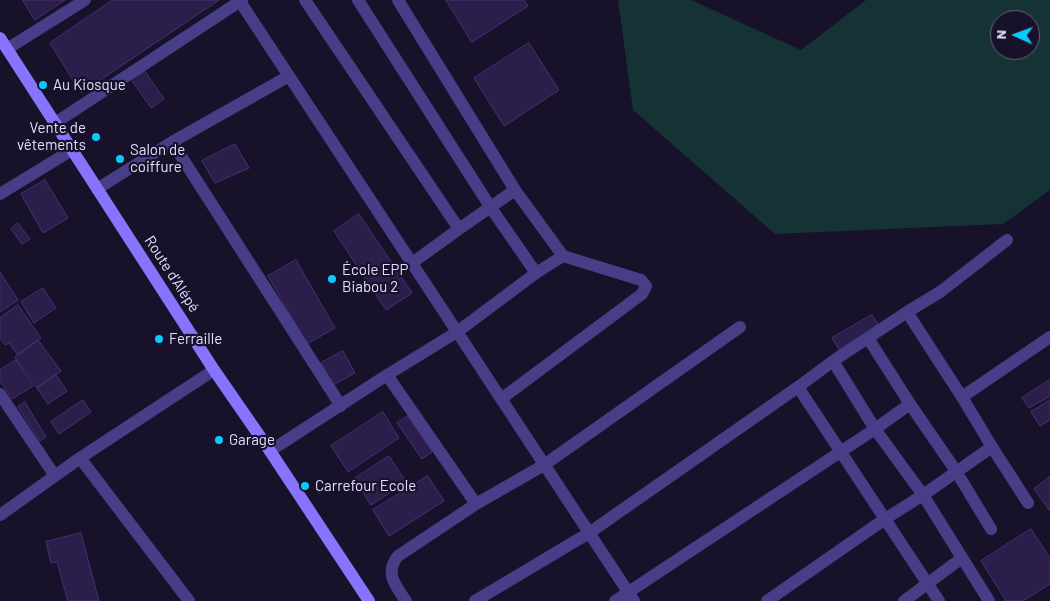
<!DOCTYPE html>
<meta charset="utf-8">
<style>
body{margin:0}
#map{position:relative;width:1050px;height:601px;overflow:hidden;background:#18112a;font-family:Barlow,sans-serif}
canvas{display:block}
.north{position:absolute;left:990px;top:10px;width:50px;height:50px;box-sizing:border-box;background:#18112a;border:1px solid #69627f;border-radius:50%;rotate:272deg;font-size:14px;font-weight:700;line-height:20px;text-align:center;color:#e3dcfe}
.north::after{content:'';display:block;margin:auto;width:18px;height:22px;background:#0cc9fa;clip-path:polygon(50% 0,100% 100%,50% 72%,0 100%)}
</style>
<div id="map">
<canvas width="1050" height="601"></canvas>
<div class="north">N</div>
</div>
<script>
const g = document.querySelector('canvas').getContext('2d');
g.lineJoin = 'round';
function paint(path, color) {
  g.fillStyle = color;
  g.fill(path, 'evenodd');
}
function stroke(path, color, width, dash) {
  g.strokeStyle = color;
  g.lineWidth = width;
  g.lineCap = dash ? 'butt' : 'round';
  g.setLineDash(dash || []);
  g.stroke(path);
}
function label(font, color, halo, rows, align = 'center') {
  g.font = font + ' Barlow,sans-serif';
  g.lineWidth = 4.5;
  g.setLineDash([]);
  g.textBaseline = 'middle';
  g.strokeStyle = halo;
  g.fillStyle = color;
  for (const [text, x, y, turn = 0] of rows) {
    g.save();
    g.translate(x, y);
    g.rotate((+turn || 0) * Math.PI / 180);
    g.textAlign = isNaN(turn) ? turn : align;
    if (halo) g.strokeText(text, 0, 0);
    g.fillText(text, 0, 0);
    g.restore();
  }
}
const green = new Path2D(`
 M618,0h73l110,50 65,-50h184v190l-47,34 -228,10 -142,-124zM1000,20h30v30h-30z`);
const building = new Path2D(`
 M23,0h42l-30,20z
 M113,0h106l-138,93 -31,-50z
 M446,0h40l1,1 1,-1h36l4,6 -56,36z
 M529,43l30,47 -55,36 -30,-48z
 M144,70l20,29 -13,9 -20,-29z
 M235,144l14,24 -34,15 -13,-22z
 M45,180l23,38 -25,15 -22,-39z
 M359,214l53,79 -26,17 -52,-79z
 M18,223l12,16 -8,5 -11,-15z
 M296,260l39,68 -28,16 -39,-68z
 M0,272l18,28 -18,12z
 M43,288l13,20 -22,15 -13,-21z
 M18,305l23,33 -23,17 -9,-12 -4,2 -5,-7v-20z
 M872,315l11,17 -41,23 -10,-17z
 M38,340l23,31 -24,17 -22,-31z
 M343,351l12,22 -22,12 -12,-22z
 M16,360l17,26 -21,13 -12,-18v-11z
 M56,375l11,16 -19,13 -11,-16z
 M1050,380v16l-21,12 -7,-10z
 M83,400l8,12 -32,22 -8,-12z
 M1050,400v20l-10,6 -9,-14z
 M25,402l21,35 -6,4 -22,-34z
 M383,412l16,26 -51,34 -17,-26z
 M408,416l24,36 -10,7 -25,-36z
 M389,456l17,26 -35,23 -17,-26z
 M428,476l16,25 -55,35 -16,-26z
 M1050,477v34l-16,-22z
 M1031,529l19,29v26l-27,17h-17l-25,-40z
 M81,533l18,68h-31l-11,-39 -6,1 -5,-21z`);
const street = new Path2D(`
 M239,0l395,601
 M305,0l154,229
 M358,0l133,208 45,65
 M398,0l117,190 -56,39 -47,34
 M7,49l78,-49
 M55,123l187,-123
 M172,142l169,264
 M97,189l75,-47 117,-66
 M0,194l72,-44
 M907,312l55,85 30,50 36,56
 M868,338l42,66 46,67 35,58
 M833,361l42,68 48,66 66,106
 M387,375l89,129
 M798,387l141,214
 M0,394l55,82
 M962,397l88,-60
 M501,399l141,-105 4,-8 -5,-6 -78,-24 -48,-66
 M270,451l117,-76 70,-43 79,-59 27,-17
 M80,458l109,143
 M0,515l80,-57 134,-88
 M406,601c-10,-15 -22,-28 -8,-45l78,-52 68,-39 196,-138
 M475,601l114,-68 209,-146 35,-26 74,-49 33,-20 67,-52
 M615,601l260,-172 35,-25
 M767,601l118,-82 38,-24 69,-48
 M904,601l58,-43`);
const secondary = new Path2D(`
 M0,38l214,332 56,81 99,150`);
const markers = [
 [43,85,5,"#0cc9fa"],
 [96,137,5,"#0cc9fa"],
 [120,159,5,"#0cc9fa"],
 [332,279,5,"#0cc9fa"],
 [159,339,5,"#0cc9fa"],
 [219,440,5,"#0cc9fa"],
 [305,486,5,"#0cc9fa"]
];
const poiNames = [
 ["Au Kiosque",53,85],
 ["Vente de",86,128,"right"],
 ["vêtements",86,145,"right"],
 ["Salon de",130,150],
 ["coiffure",130,167],
 ["École EPP",342,270],
 ["Biabou 2",342,287],
 ["Ferraille",169,339],
 ["Garage",229,440],
 ["Carrefour Ecole",315,486]
];
const streetNames = [
 ["Route d'Alépé",172,274,57]
];
paint(green, '#153234');
paint(building, '#2c1e4b');
stroke(building, '#463176', 1);
stroke(street, '#483e88', 12);
stroke(secondary, '#8675fc', 12);
for (const [x, y, r, color] of markers) {
  const dot = new Path2D();
  dot.arc(x, y, r, 0, 2 * Math.PI);
  g.fillStyle = color;
  g.fill(dot);
  stroke(dot, '#18112a', 2);
}
label('15px', '#e3dcfe', '#18112a', poiNames, 'left');
label('15px', '#e3dcfe', '#18112a', streetNames);
</script>
